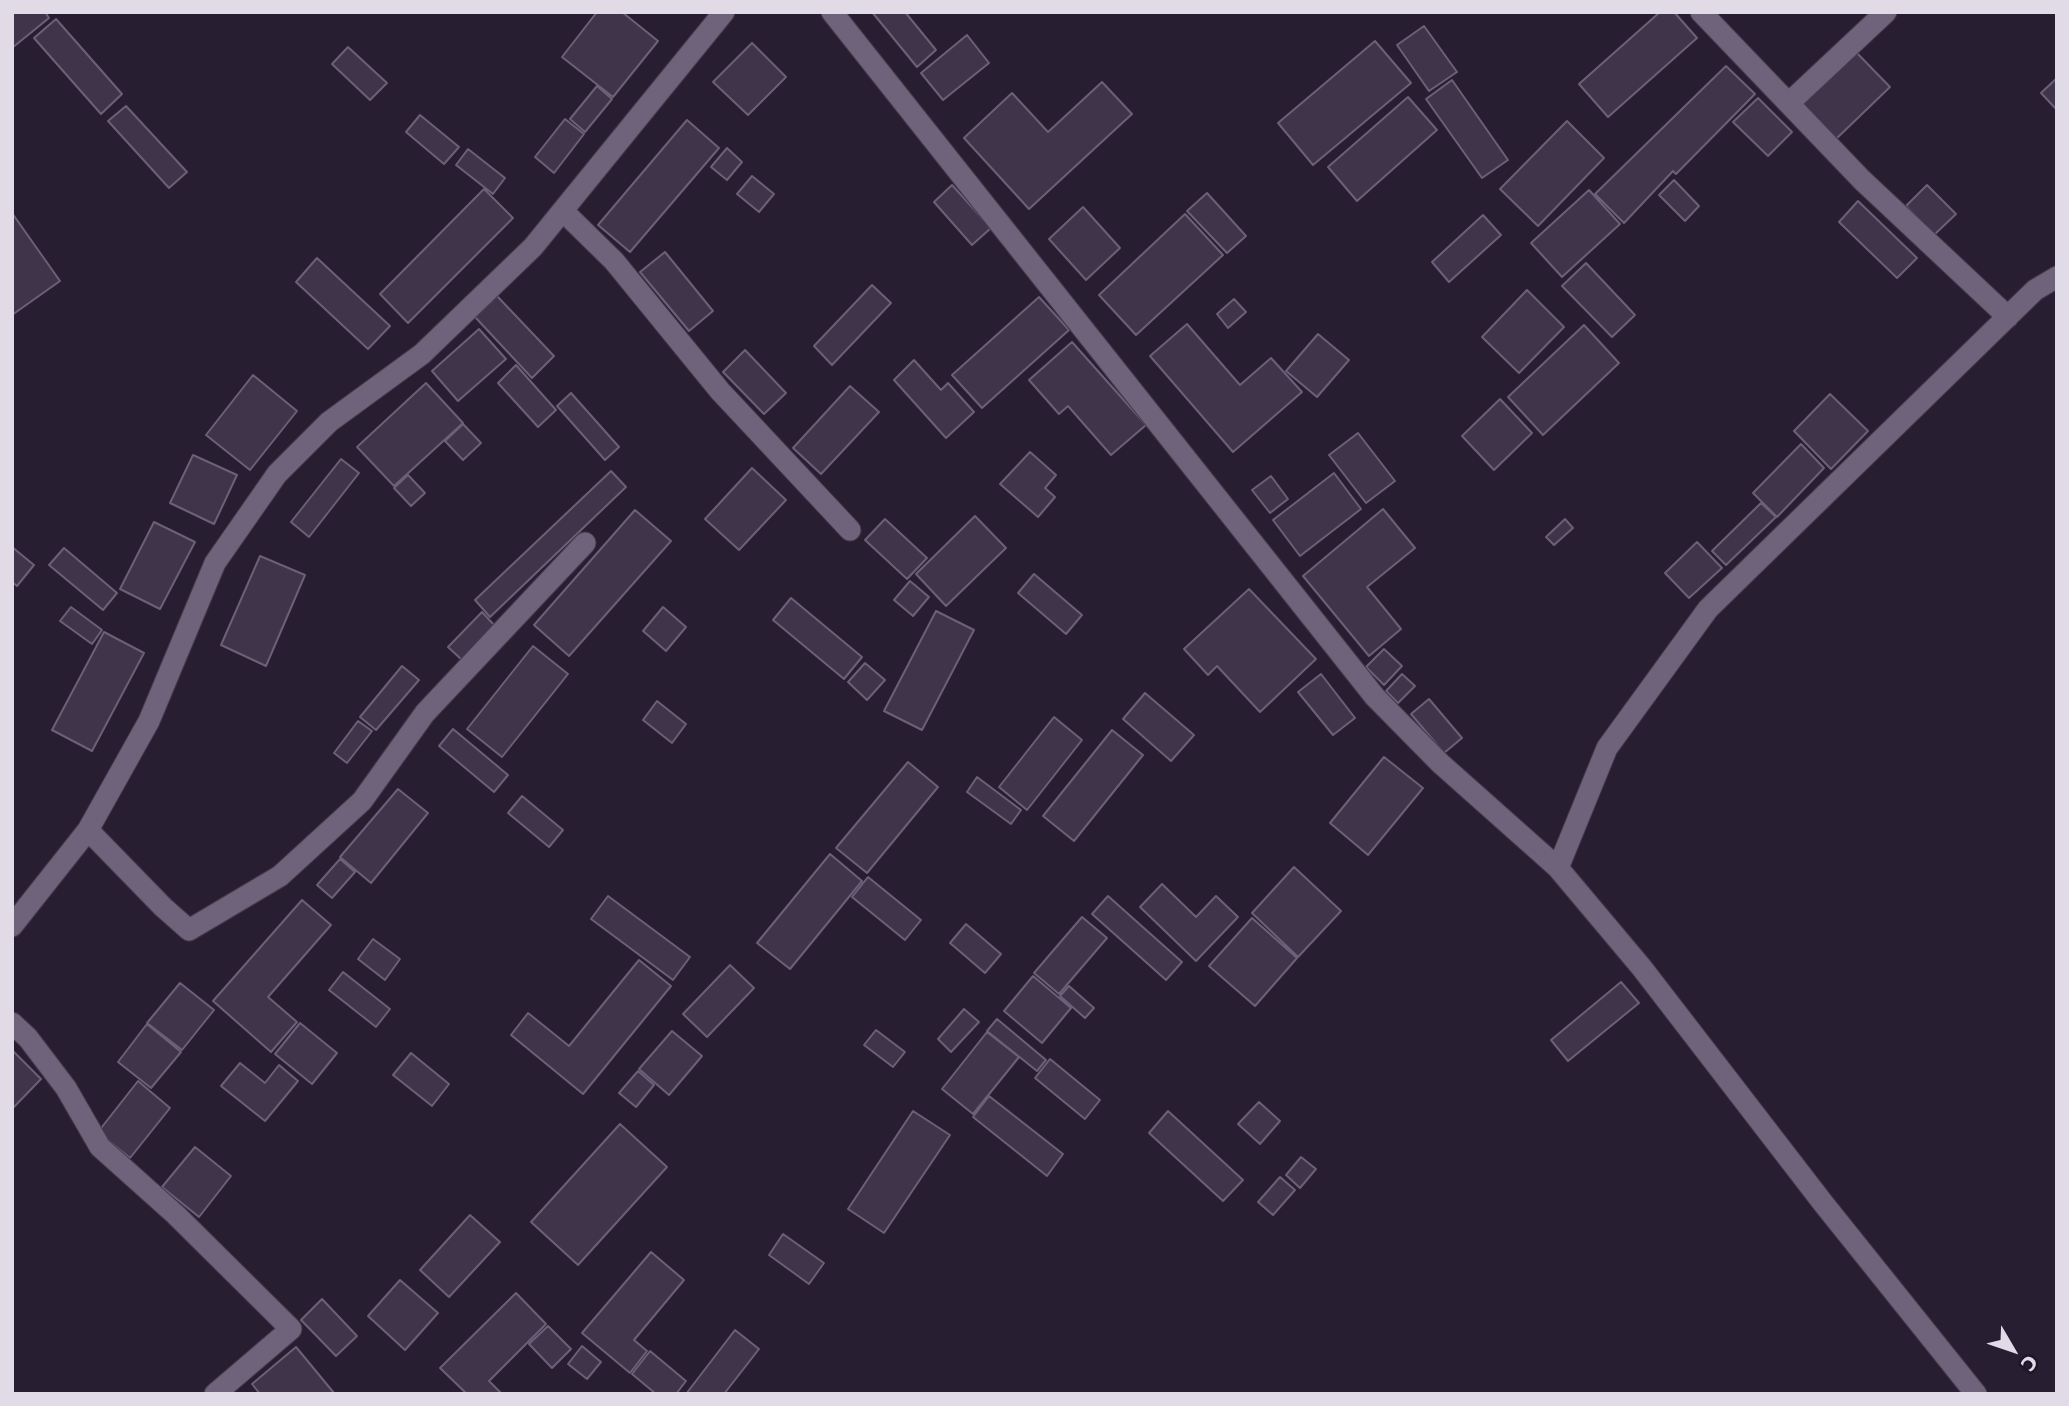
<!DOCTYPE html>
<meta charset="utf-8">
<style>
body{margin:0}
#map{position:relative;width:2069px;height:1406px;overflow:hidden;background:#281e32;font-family:"DejaVu Sans",sans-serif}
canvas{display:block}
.frame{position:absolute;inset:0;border:14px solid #e1dbe8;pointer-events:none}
.north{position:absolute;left:1978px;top:1315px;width:70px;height:70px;-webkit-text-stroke:5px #1f1528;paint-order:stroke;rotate:129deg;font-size:19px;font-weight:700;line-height:28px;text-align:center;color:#e1dbe8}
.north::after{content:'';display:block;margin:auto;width:24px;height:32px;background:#e1dbe8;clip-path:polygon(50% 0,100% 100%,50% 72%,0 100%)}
</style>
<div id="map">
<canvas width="2069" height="1406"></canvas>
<div class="frame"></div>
<div class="north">С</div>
</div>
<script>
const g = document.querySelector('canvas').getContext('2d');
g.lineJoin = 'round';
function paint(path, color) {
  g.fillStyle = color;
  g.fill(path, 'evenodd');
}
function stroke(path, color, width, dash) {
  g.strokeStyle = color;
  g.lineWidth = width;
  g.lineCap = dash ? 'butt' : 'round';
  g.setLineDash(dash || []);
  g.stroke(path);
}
const building = new Path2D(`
 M12,12h33l4,6 -37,30z
 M597,12h25l36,29 -45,56 -51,-40z
 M872,12h33l31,38 -19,17z
 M1660,12h14l23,26 -89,79 -29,-33z
 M56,19l66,75 -21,20 -67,-76z
 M1424,26l33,46 -28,19 -32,-46z
 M967,35l22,28 -46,37 -22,-27z
 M1375,41l36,42 -98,82 -35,-42z
 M752,43l34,34 -38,38 -35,-33z
 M348,47l39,36 -17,17 -38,-36z
 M1854,50l36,37 -54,52 -36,-37z
 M1726,66l29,28 -79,80 -3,-3 -49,52 -29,-29z
 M2057,78v32l-16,-17z
 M1452,80l56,80 -26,18 -56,-79z
 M1102,82l30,32 -103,95 -65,-71 48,-45 36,39z
 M597,86l15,13 -27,33 -15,-13z
 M1408,97l29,33 -80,71 -29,-34z
 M1758,98l34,34 -24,24 -35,-34z
 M126,106l61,66 -18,16 -61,-67z
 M420,115l39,32 -15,17 -38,-32z
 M565,119l19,15 -30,39 -19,-16z
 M687,120l32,28 -89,104 -32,-27z
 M1567,121l37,37 -66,68 -38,-37z
 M727,148l15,14 -15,18 -16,-13z
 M468,149l37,29 -12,16 -37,-29z
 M752,176l22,18 -15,18 -22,-18z
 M1674,180l25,26 -14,15 -26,-26z
 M952,185l39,43 -19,17 -38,-43z
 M1927,185l29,29 -22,21 -28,-29z
 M484,189l29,29 -105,105 -28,-29z
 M1589,190l31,34 -58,53 -31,-34z
 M1207,193l39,43 -19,17 -40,-42z
 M1858,201l59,57 -20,20 -58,-56z
 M1083,207l37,41 -34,32 -37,-41z
 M12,213l48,68 -48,34z
 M1185,214l38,41 -87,80 -37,-40z
 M1483,215l18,20 -52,47 -17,-20z
 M665,252l48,59 -24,20 -49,-59z
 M317,258l73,68 -22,23 -72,-67z
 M1586,263l49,52 -23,22 -50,-51z
 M872,285l19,18 -59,62 -18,-19z
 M1527,290l37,37 -45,46 -37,-36z
 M497,296l57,60 -22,22 -57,-61z
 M1039,297l30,33 -87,78 -30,-33z
 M1234,299l12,13 -18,16 -11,-14z
 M1187,324l53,61 31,-27 31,34 -69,60 -83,-96z
 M1584,325l35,38 -76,72 -35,-38z
 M479,329l27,30 -48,42 -26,-30z
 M1318,334l31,26 -32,37 -31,-26z
 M1072,342l74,83 -35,30 -43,-49 -9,8 -30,-34z
 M745,350l41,43 -22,21 -41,-42z
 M914,360l27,30 7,-7 26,29 -28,26 -52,-58z
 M516,365l40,45 -18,17 -40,-44z
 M253,375l44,36 -47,59 -44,-35z
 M426,383l37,40 -69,63 -37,-39z
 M850,386l29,26 -58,62 -28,-26z
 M571,393l48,54 -14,13 -48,-54z
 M1830,394l38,37 -37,38 -37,-38z
 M1500,399l32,34 -38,37 -32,-34z
 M463,424l18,19 -18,17 -18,-19z
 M1358,433l37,48 -29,22 -37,-48z
 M1801,444l23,24 -47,49 -24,-24z
 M1030,452l26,23 -11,13 10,9 -17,20 -38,-33z
 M193,455l44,20 -23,49 -44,-21z
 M341,459l18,14 -50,64 -18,-15z
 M752,468l34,32 -47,50 -34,-31z
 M611,471l15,16 -136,130 -15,-17z
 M1334,473l27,36 -61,47 -27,-36z
 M408,475l17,18 -14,13 -17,-18z
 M1271,476l17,23 -18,14 -18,-23z
 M1761,503l15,14 -50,48 -14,-14z
 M1383,509l32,39 -48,39 34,42 -32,27 -66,-80z
 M635,510l36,31 -102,115 -35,-31z
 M975,516l31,32 -60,58 -30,-32z
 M885,519l42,39 -20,21 -42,-39z
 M1565,519l8,9 -19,17 -8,-8z
 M154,522l41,20 -35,67 -40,-20z
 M1697,542l25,26 -33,30 -24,-25z
 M12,547l22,18 -17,21 -5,-4z
 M64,548l53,45 -14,17 -54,-45z
 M260,556l45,19 -39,91 -45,-21z
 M1034,574l48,41 -16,19 -48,-41z
 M910,581l19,16 -16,19 -19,-16z
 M1249,589l67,70 -56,53 -43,-46 -9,9 -24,-26z
 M791,598l71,59 -18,22 -71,-59z
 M71,607l31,23 -10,14 -32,-23z
 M663,607l23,20 -20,24 -23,-20z
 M936,611l38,19 -52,100 -38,-19z
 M482,612l13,14 -33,34 -14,-13z
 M104,632l40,21 -52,98 -40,-21z
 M533,646l35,28 -66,83 -35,-28z
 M1384,649l18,17 -18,19 -18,-18z
 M865,663l20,17 -18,20 -19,-18z
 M402,666l17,14 -43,50 -16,-13z
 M1321,674l34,44 -22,17 -35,-43z
 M1402,674l13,12 -17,17 -12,-12z
 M1145,693l49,42 -23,26 -48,-42z
 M1429,699l33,39 -18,15 -33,-39z
 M657,701l29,23 -14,19 -29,-23z
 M1054,717l28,23 -55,70 -28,-23z
 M358,721l14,10 -25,32 -13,-10z
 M453,729l55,46 -14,17 -55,-46z
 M1112,730l31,25 -69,86 -31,-25z
 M1384,757l39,31 -55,67 -38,-32z
 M908,762l30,25 -71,86 -31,-25z
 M977,777l44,33 -10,14 -44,-32z
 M398,789l30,24 -57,70 -31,-26z
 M522,796l41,34 -14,17 -41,-34z
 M830,854l32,27 -72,88 -33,-26z
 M340,859l15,13 -23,26 -15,-13z
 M1294,867l47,44 -43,46 -46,-44z
 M868,877l53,43 -16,20 -53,-43z
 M1162,884l34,33 20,-21 22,21 -42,44 -56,-54z
 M608,896l82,61 -17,23 -82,-61z
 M1108,896l74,66 -16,18 -74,-66z
 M302,900l29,25 -63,72 29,25 -26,30 -58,-51z
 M1082,917l25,21 -48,56 -25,-21z
 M1252,918l45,40 -42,48 -46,-40z
 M966,924l35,30 -16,19 -35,-30z
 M373,939l27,20 -15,21 -27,-21z
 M639,960l32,26 -88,108 -72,-59 17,-22 41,33z
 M730,965l24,23 -47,49 -24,-23z
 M343,972l47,37 -14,18 -47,-37z
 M1033,976l38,32 -29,35 -38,-32z
 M1621,982l18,21 -71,58 -17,-21z
 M180,983l34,27 -32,40 -35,-27z
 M1069,986l25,22 -9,10 -25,-22z
 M964,1009l15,13 -28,30 -13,-13z
 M997,1019l49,41 -9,11 -50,-40z
 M300,1023l37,30 -25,31 -37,-30z
 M147,1024l34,28 -30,36 -33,-26z
 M876,1030l29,22 -12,15 -29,-22z
 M672,1031l30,25 -33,39 -30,-26z
 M987,1032l32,25 -46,57 -31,-25z
 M12,1050l29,29 -29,30z
 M411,1053l38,31 -17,22 -39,-31z
 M1050,1059l50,41 -15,19 -50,-41z
 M240,1063l25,20 14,-18 19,16 -33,40 -44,-35z
 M638,1071l16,14 -18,22 -17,-14z
 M138,1081l32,27 -40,50 -32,-26z
 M989,1096l74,58 -16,22 -74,-59z
 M1259,1102l21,19 -20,23 -22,-20z
 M913,1111l37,24 -66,98 -36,-24z
 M1168,1111l75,69 -20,21 -74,-68z
 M620,1124l47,43 -89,98 -47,-43z
 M195,1147l36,29 -32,41 -37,-30z
 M1301,1157l15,12 -16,19 -14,-13z
 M1280,1177l15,13 -22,25 -15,-13z
 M470,1215l30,27 -51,55 -29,-27z
 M783,1234l41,29 -15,21 -40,-29z
 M651,1252l33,28 -50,60 13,11 -17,22 -48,-40z
 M400,1280l38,33 -33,37 -37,-34z
 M516,1293l30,31 -57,57 13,13h-35l-27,-26z
 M322,1299l35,37 -21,20 -35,-36z
 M548,1326l23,23 -19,19 -23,-24z
 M735,1330l24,19 -35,45h-38z
 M582,1346l19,16 -14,17 -19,-15z
 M296,1347l38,46 -1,1h-73l-8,-10z
 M650,1351l36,30 -10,13h-20l-24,-20z`);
const minor = new Path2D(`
 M832,12l543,685 65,66 118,105 84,100 181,235 153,191
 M1701,12l161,168 146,137
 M1789,103l97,-91
 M563,211l51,50 106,130 130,139
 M88,830l75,77 26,23 91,-54 82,-75 63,-88 160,-170
 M1558,868l49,-120 101,-139 327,-319 22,-13
 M12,926l76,-96 61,-109 66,-158 62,-89 52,-52 93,-68 111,-107 191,-235
 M12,1023l16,15 38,50 34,59 76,68 115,114 -76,65`);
paint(building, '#3f3449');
stroke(building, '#6b6077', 2);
stroke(minor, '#433b4b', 23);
stroke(minor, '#6e637a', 21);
</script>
